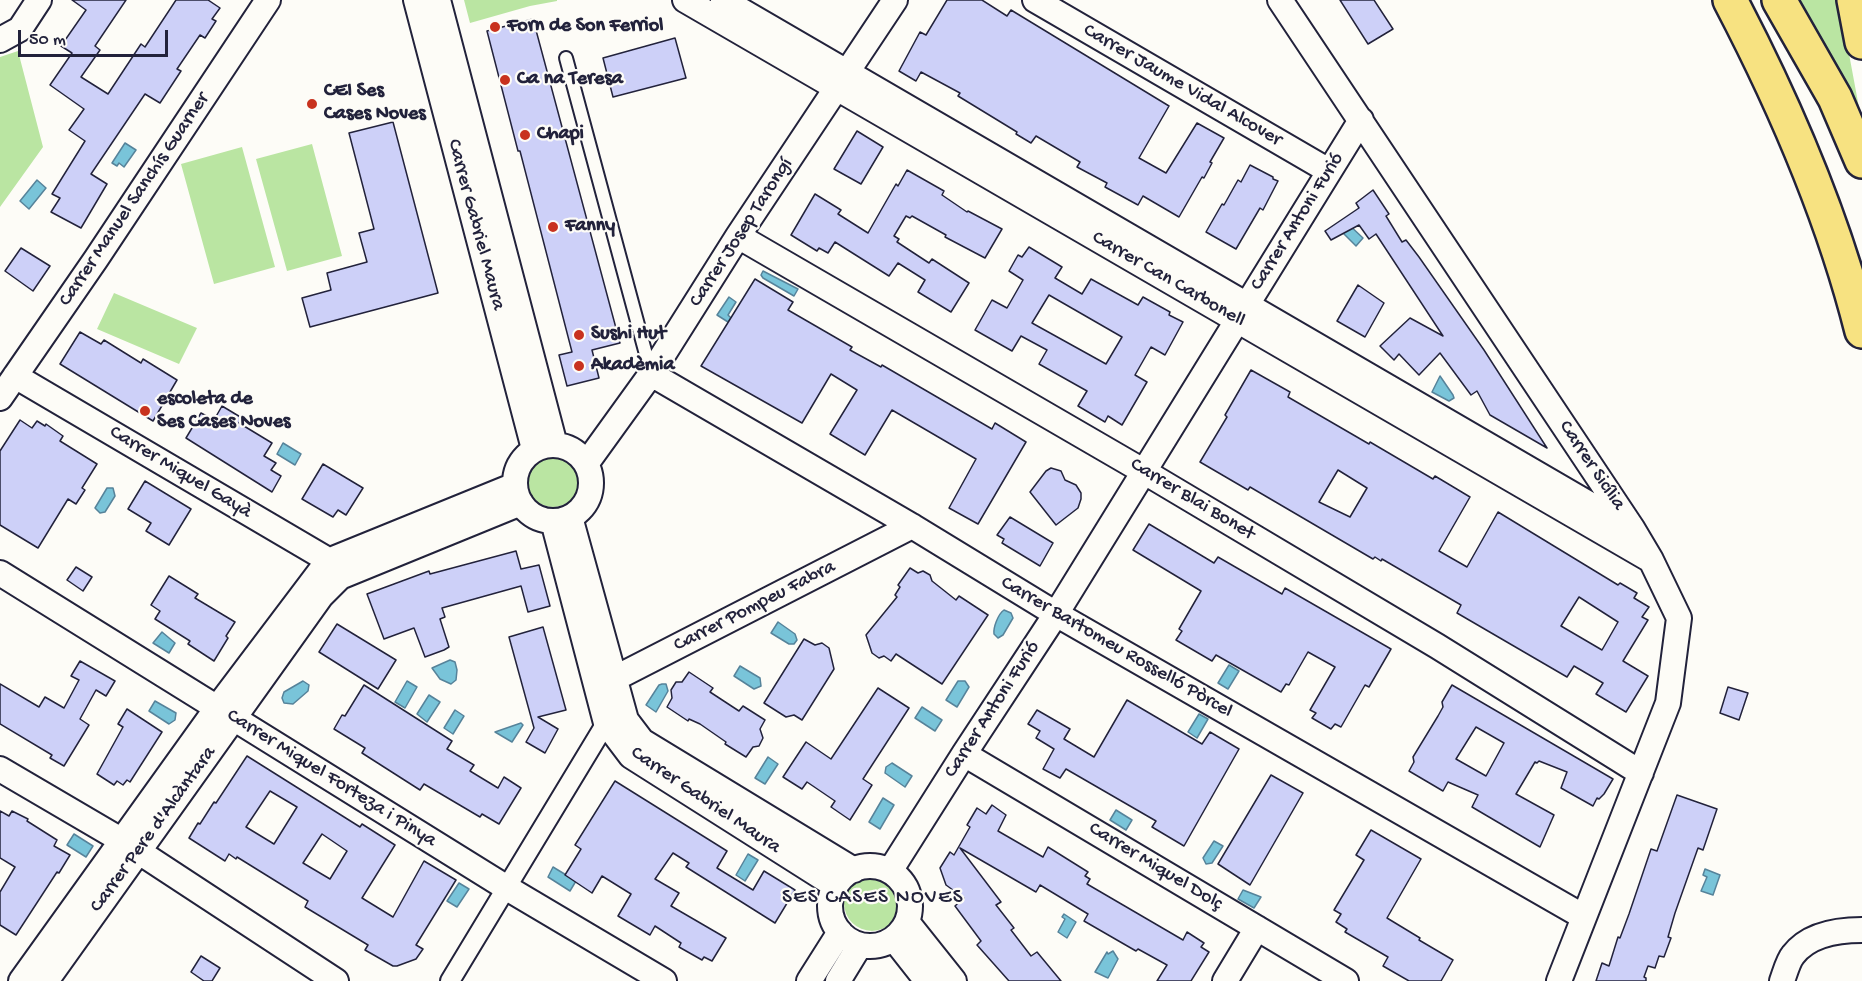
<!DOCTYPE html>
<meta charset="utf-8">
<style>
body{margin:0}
#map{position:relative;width:1862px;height:981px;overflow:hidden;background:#fdfcf7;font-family:"Gochi Hand",sans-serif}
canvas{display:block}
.scale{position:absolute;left:18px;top:30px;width:150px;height:27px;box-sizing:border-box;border:3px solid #22223b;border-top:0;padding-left:8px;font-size:18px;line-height:21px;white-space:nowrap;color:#22223b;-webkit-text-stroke:4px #fdfcf7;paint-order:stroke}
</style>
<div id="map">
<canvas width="1862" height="981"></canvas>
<div class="scale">50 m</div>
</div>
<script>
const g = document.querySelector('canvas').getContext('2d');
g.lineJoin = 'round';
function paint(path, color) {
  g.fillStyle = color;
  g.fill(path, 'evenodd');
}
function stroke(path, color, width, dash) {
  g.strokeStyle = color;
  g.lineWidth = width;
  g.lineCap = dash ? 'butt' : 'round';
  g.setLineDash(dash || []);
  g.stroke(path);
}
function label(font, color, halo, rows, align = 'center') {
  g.font = font + ' "Gochi Hand",sans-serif';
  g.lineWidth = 4.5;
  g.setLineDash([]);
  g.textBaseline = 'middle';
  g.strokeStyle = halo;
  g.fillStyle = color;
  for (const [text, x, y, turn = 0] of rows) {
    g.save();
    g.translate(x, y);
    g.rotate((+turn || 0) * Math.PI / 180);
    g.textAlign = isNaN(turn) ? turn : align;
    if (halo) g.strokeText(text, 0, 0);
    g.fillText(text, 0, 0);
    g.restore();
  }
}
const green = new Path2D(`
 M464,0h93v1l-27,5 -60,17z
 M1793,0h46l21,113 -2,2z
 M18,51l25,96 -43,60v-150z
 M312,144l30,112 -55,15 -31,-112z
 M242,147l33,120 -61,17 -33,-120z
 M114,293l83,35 -18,36 -82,-35z
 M527 481a26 26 0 1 1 52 0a26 26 0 1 1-52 0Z
 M844 903a28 28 0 1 1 56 0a28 28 0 1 1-56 0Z`);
const water = new Path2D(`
 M125,143l11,7 -12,17 -5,-4 -2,3 -5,-3z
 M37,180l9,8 -17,21 -9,-8z
 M1346,222l17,16 -7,8 -17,-17z
 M763,271l35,18 -4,7 -31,-18 -2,-3z
 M729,297l7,5 -8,13 3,3 -3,4 -11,-7z
 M1440,376l13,19 1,3 -5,3 -17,-9z
 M283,443l18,11 -6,11 -18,-11z
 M107,488h6l2,8 -10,16 -5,1 -5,-5z
 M1004,610l7,3 2,5 -10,17 -5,3 -4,-4c-1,-6 4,-20 10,-24z
 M778,622l17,12 2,6 -3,4h-5l-18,-11z
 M162,632l13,11 -6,10 -16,-10z
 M450,660l5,2 2,8 -1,10 -5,4 -11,-5 -8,-11z
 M1229,665l10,6 -11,18 -10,-6z
 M740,666l20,12 1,8 -7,3 -20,-13z
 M303,681l6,4 -1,6 -15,13 -9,-1 -2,-5 2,-6z
 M407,681l10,6 -12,21 -10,-6z
 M958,681h7l4,6 -12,20 -11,-7z
 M662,684h4l2,7 -12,21 -10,-7 13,-20z
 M429,695l11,7 -13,20 -10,-8z
 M155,701l21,12 -1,7 -6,4 -20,-13z
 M922,707l20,13 -7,11 -20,-13z
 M455,710l9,6 -11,18 -9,-6z
 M1199,714l9,5 -11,19 -9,-6z
 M521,723l2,2 -11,17 -17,-10z
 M768,757l10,7 -13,20 -10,-6z
 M892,763l20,13 -7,11 -20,-14 1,-6z
 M883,798l11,7 -14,24 -11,-7z
 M1116,810l16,10 -6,10 -16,-10z
 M74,834l19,12 -7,11 -19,-12z
 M1214,841l9,5 -11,17 -6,1 -3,-6z
 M748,854l10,6 -13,21 -9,-6z
 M553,867l23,14 -6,10 -22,-14z
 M1705,869l15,6 -7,20 -12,-4 6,-14 -4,-2z
 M459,883l10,6 -12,18 -10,-6z
 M1243,890l18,7 -7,11 -16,-9z
 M1064,914l12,8 -9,16 -9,-6 7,-13 -3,-2z
 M1113,951l5,8 -10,19 -13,-6 12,-20 1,2z`);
const building = new Path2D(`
 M72,0h54l-31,46 5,4 -19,27 27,17 33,-50 4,3 31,-47h32l12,8 -8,11 4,2 -11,17 -5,-3 -23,34 4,2 -21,32 -15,-9 -54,80 16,10 -26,44 -30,-16 9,-14 -8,-4 33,-53 -16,-11 15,-21 -34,-24 22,-32 -11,-7 25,-36z
 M947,0h35l25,16 4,-6 158,96 -30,52 27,15 31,-50 27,15 -14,24 2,1 -8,15 -2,-1 -23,40 -36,-21 -5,9 -33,-18 2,-4 -30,-16 3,-5 -44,-26 -5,7 -15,-9 1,-2 -59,-36 2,-3 -39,-21 -5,9 -17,-10 21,-39 6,3z
 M1340,0h34l19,29 -25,15z
 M533,19l87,324 -28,7 7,28 -32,8 -8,-31 13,-3 -52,-201h-2l-31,-120z
 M675,38l11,40 -73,19 -10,-39z
 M393,122l45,171 -128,34 -8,-29 29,-8 -4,-17 40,-11 -8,-29 15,-4 -25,-96z
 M857,131l26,16 -22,37 -27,-15z
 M1250,165l23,12v2l5,2 -15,29 -3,-2 -24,41 -30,-17 16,-28 2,1 14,-25 3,2z
 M907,170l37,21 -2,4 25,17 1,-1 34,18 -17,29 -40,-21 1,-2 -34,-19 -2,2 -4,-2 -12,20 5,3 -2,3 32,21 3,-4 37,24 -18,29 -33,-20 7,-12 -27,-17 -9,13 -54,-34 -7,11 -9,-5 -2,3 -26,-16 24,-41 26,16 -3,4 30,19 28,-49 2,2z
 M1373,190l16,24 -3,2 16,26 4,-2 13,17 65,93 63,98 -57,-33 -13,-24 -6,4 -31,-42 -21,22 -20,-21 -5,6 -14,-14 30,-28 33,18 -67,-102 -7,5 -10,-14 -28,15 -6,-9 34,-23 -3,-5z
 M1029,247l33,20 -7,11 27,16 9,-15 47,26 5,-8 27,15 -1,3 14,7 -18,33 -14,-8 -16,28 12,7 -25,43 -14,-9 -3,6 -27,-16 9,-15 -48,-27 8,-14 -26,-14 -9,15 -37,-21 17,-30 15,8 16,-28 -14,-9 9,-16 4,2zM1049,295l73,42 -16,27 -74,-41z
 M21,248l29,18 -17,25 -28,-20z
 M755,279l38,23 -5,8 64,37 -2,3 31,17 1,-2 110,64 3,-6 31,19 -48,82 -29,-16 27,-49 -84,-49 -27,45 -35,-21 27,-44 -26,-16 -29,49 -101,-57z
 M1358,285l26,18 -19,34 -28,-16z
 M80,332l21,12 3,-4 37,23 2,-4 34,21 -24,41 -93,-57z
 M1251,370l39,22 -2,5 81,47 1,-2 63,37 2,-3 35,21 -31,54 28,16 31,-55 120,73 2,-2 17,10 -3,5 15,9 -7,10 6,3 -25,41 25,15 -22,36 -30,-18 7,-11 -29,-17 -7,11 -110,-64 4,-8 -79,-46 -1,2 -6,-4 -2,2 -123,-72 -2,3 -48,-28 27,-45 -2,-2zM1338,470l29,18 -17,29 -31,-15zM1579,597l39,25 -16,28 -41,-24z
 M222,406l20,12 -3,5 33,20 -8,13 12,7 -5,7 10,6 -9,16 -86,-54 15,-25 13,7z
 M20,420l12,8 5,-7 8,5 1,-2 17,12 -3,5 37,23 -15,24 3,2 -9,14 -8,-5 -30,49 -38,-23v-74z
 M323,464l40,24 -17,27 -8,-5 -5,7 -31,-18z
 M1051,468l10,3 4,9 11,5 5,8v6l-3,9 -22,17 -26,-33 16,-21z
 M145,481l46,28 -22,36 -23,-14 5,-8 -23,-14z
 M1010,517l43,26 -13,23 -38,-23 2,-4 -7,-4z
 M1149,524l65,39 4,-6 64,37 3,-6 106,61 -22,38 -4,-2 -24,42 -6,-3 -4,5 -19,-11 4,-5 -6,-3 25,-43 -27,-15 -19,33 -3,-1 -5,8 -65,-37 -4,6 -36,-21 6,-9 -3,-2 22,-38 -68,-41z
 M516,551l5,18 18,-4 11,41 -22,6 -7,-26 -79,22 3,9 -5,2 9,28 -5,3 -19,7 -11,-29 -30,11 -17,-45 62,-23 1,3z
 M76,567l16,10 -9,14 -16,-11z
 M910,568l8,5 5,-2 7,4 2,6 24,19 3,-4 29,19 -46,69 -46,-30 -5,7 -7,-5 -5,2 -7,-5 -6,-18 31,-38 -2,-2 5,-8 -2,-2z
 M169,576l29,18 -3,4 40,24 -9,14 2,2 -14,23 -26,-17 2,-3 -35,-22 5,-8 -9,-6z
 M337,624l59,36 -18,29 -59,-37z
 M543,627l23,83 -28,7 20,12 -13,24 -19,-11 8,-14 -25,-91z
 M804,639l11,6 7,-2 7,5 5,21 -32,51 -8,-5 -8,2 -22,-14z
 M80,661l35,20 -9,15 -10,-6 -16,29 9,6 -25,41 -14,-8 2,-3 -52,-31v-40l39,23 6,-10 19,11 15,-28 -8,-4z
 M689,672l24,16 -3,4 29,19 4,-5 22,14 -5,9 3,9 -4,8 -6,1 -7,10 -21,-13 1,-2 -26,-18 -11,-5 -1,2 -21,-14 5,-9 -1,-8 5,-8h6z
 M364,685l88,56 -5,8 27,16 -4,6 28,17 6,-11 17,11 -22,36 -17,-10 -2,3 -56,-33 -4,6 -58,-37 3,-5 -31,-19 8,-14 3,1z
 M1452,685l161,94 -9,15 -5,5 -2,-1 -4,8 -32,-18 6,-16 -28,-11 -2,2 -2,-1 -19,32 38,21 -14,32 -68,-40 6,-12 -30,-13 -5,9 -34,-20 5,-9 -1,-5 25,-41 5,-9 -1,-5zM1476,727l28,16 -18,33 -30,-17z
 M1728,687l20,6 -9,27 -19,-7z
 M878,688l31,20 -46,71 9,6 -22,35 -19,-13 4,-6 -28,-19 -5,7 -19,-12 23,-35 25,17z
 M1127,700l75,44 8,-12 29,17 -55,97 -32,-19 4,-6 -90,-52 -6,9 -17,-9 11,-20 -18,-11 4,-7 -12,-7 9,-14 33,19 -6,10 30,18z
 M127,709l35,23 -32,50 -3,-2 -4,5 -6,-4 -3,4 -17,-11 26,-47 -5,-3z
 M247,756l113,71 2,-3 33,21 -33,53 31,19 31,-56 32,19 -40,65 7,4 -7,10 -19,7h-4l-28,-16 3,-5 -63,-38 3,-6 -71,-44 -1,2 -7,-5 -4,7 -36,-23 9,-15 2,1 14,-22 2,1zM270,791l27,16 -23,37 -28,-17zM322,834l25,17 -17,28 -27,-16z
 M1271,775l32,18 -53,92 -32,-21z
 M615,781l112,70 -10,17 36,22 11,-19 31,19 -20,33 -89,-56 3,-4 -16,-10 -18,26 24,14 -8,13 55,32 -14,23 -8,-4 -2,3 -23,-13 2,-4 -26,-17 -5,9 -32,-19 13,-22 -29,-18 -10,17 -27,-18 16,-26 -6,-4z
 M1677,795l40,14 -14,41 -5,-2 -23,65 -7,24 3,1 -7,19 -5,-1 -4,12 -7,-2 -4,11 2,1v3h-50l6,-18 7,3 9,-29 2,1 9,-24 22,-65 6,2z
 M992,805l14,10 -8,16 45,26 5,-10 40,25 -3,4 5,3 -3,5 96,56 4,-8 17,11 -3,4 8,5 -18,29h-34l10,-16 -29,-16 -2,2 -52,-30 4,-7 -48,-29 -4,7 -76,-44 41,54 -5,3 18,23 -3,2 20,26 6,-4 24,29h-52l-32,-36 4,-4 -26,-35 9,-8 -18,-13 -6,-17 10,-16 4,3 16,-28 -3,-2 10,-17 9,6z
 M0,811l9,5 3,-5 16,8 -1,2 30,19 -3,6 16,9 -11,18 -2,-1 -41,63 -16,-10v-33l15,-25 -15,-9z
 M1371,830l50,29 -34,59 33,20 -1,2 34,20 -12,21h-32l-26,-15 5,-9 -43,-25 2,-3 -11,-7 5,-8 -7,-4 30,-50 -8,-5z
 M201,956l19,12 -8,13h-8l-13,-9z`);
const service = new Path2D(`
 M566,58l85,315`);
const pedestrian = new Path2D(`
 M450,981l156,-258`);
const minor = new Path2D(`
 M416,0l118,449
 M438,0l117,445
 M685,0l964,559
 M723,0l904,526
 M1035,0l294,171
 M1280,0l352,528 19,32 28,58 -11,85 -109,278
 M0,40l20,-11 19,-29
 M738,236l405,235 294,175 204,127
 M651,374l261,152 144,88 528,303
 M15,376l308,181 5,4 9,12
 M0,398l96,-139 172,-259
 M515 483a38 38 0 1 1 76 0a38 38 0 1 1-76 0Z
 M586,464l65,-90 87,-138 157,-236
 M570,517l56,203 16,21 212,129
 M553,521l53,202 25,33 205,130
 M0,573l507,315 157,93
 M602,685l310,-159
 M964,754l382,227
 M0,769l121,71 215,141
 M830 906a40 40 0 1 1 80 0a40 40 0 1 1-80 0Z
 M890,871l74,-117 92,-140 305,-494
 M907,922l47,59
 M894,939l33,42
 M21,981l196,-273 111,-147 187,-76
 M46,981l275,-385 19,-19 181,-74
 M809,981l31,-49
 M838,981l22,-36
 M1225,981l32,-53
 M1782,981c3,-8 6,-20 11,-26 16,-21 45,-25 69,-25`);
const motorway = new Path2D(`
 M1730,0c55,105 103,216 132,331
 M1779,0l56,98 27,63
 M1854,0l8,42`);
const markers = [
 [495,27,6,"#c8321e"],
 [505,80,6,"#c8321e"],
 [312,104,6,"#c8321e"],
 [525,135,6,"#c8321e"],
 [553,227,6,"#c8321e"],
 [579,335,6,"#c8321e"],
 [579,366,6,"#c8321e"],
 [145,411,6,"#c8321e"]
];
const poiNames = [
 ["Forn de Son Ferriol",507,27],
 ["Ca na Teresa",517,80],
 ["CEI Ses",324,92],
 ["Cases Noves",324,115],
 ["Chapi",537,135],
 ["Fanny",565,227],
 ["Sushi Hut",591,335],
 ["Akadèmia",591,366],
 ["escoleta de",157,400],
 ["Ses Cases Noves",157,423]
];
const streetNames = [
 ["Carrer Jaume Vidal Alcover",1182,86,30],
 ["Carrer Manuel Sanchís Guarner",135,200,-56],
 ["Carrer Antoni Furió",1298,222,-58],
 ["Carrer Gabriel Maura",475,225,75],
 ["Carrer Josep Tarongí",742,233,-57],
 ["Carrer Can Carbonell",1168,280,30],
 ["Carrer Sicília",1591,466,56],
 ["Carrer Miquel Gayà",180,473,31],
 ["Carrer Blai Bonet",1192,500,31],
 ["Carrer Pompeu Fabra",755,607,-27],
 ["Carrer Bartomeu Rosselló Pòrcel",1116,648,30],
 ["Carrer Antoni Furió",993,710,-57],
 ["Carrer Miquel Forteza i Pinya",331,779,32],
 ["Carrer Gabriel Maura",705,801,34],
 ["Carrer Pere d'Alcàntara",154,830,-54],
 ["Carrer Miquel Dolç",1155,867,31]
];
const neighbourhoodNames = [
 ["SES CASES NOVES",873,899]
];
paint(green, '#bae5a2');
paint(water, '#79c4d9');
stroke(water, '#56839a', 1.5);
paint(building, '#cdd0f8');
stroke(building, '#22223b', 1.5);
stroke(service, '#22223b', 16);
stroke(pedestrian, '#22223b', 22);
stroke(minor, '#22223b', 28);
stroke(motorway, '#22223b', 38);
stroke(service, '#fdfcf7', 12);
stroke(pedestrian, '#fdfcf7', 18);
stroke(minor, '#fdfcf7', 24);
stroke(motorway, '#f7e281', 33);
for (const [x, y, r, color] of markers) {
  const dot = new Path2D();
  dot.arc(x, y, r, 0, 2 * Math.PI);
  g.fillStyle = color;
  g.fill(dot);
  stroke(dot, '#fdfcf7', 2);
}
label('bold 20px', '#22223b', '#fdfcf7', poiNames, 'left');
label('20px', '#22223b', '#fdfcf7', streetNames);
g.letterSpacing = '1.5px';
label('21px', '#22223b', '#fdfcf7', neighbourhoodNames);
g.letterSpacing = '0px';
</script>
